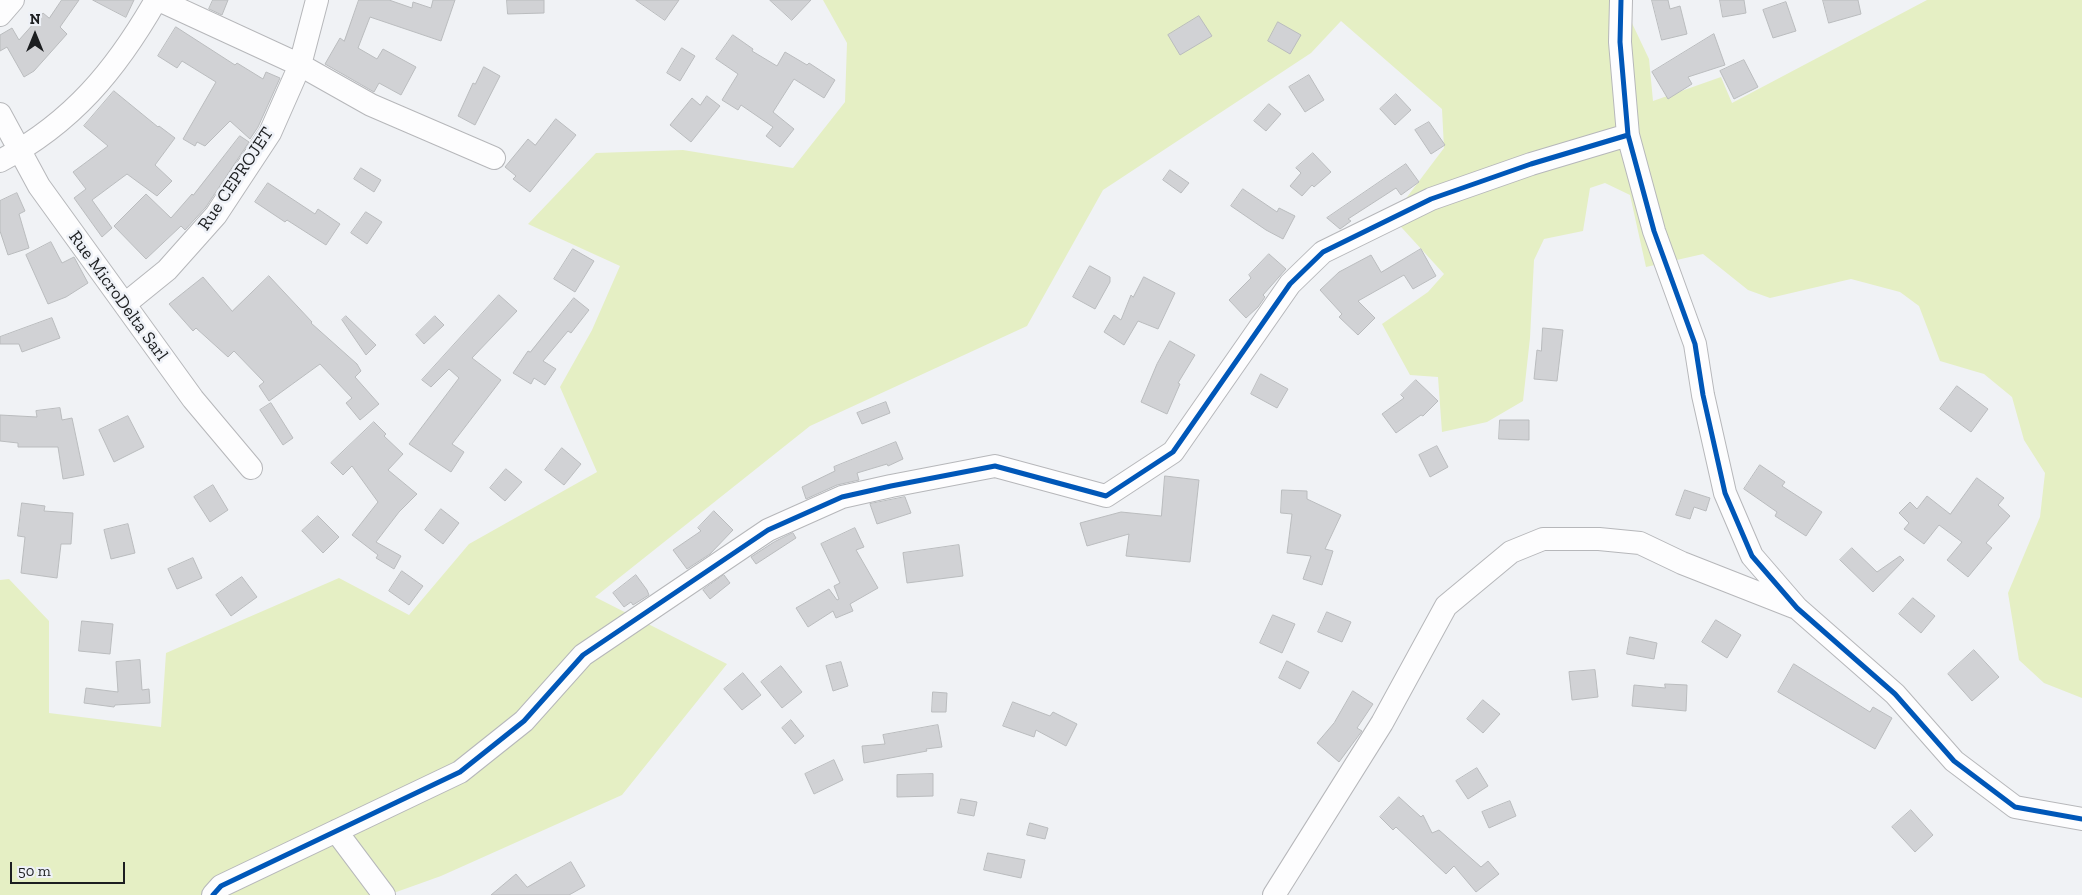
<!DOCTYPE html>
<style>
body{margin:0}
#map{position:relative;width:2082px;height:895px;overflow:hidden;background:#f0f2f5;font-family:"Zilla Slab",serif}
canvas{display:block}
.north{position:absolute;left:10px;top:10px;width:50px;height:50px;-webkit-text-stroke:4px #eef1f7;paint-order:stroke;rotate:0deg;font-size:14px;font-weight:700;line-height:20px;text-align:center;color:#1c1e20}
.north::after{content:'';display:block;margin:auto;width:18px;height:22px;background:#1c1e20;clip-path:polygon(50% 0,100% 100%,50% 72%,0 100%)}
.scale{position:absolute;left:10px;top:862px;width:115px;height:22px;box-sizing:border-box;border:2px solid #1c1e20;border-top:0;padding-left:6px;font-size:15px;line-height:18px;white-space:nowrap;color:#1c1e20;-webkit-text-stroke:4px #eef1f7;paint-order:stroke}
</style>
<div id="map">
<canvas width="2082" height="895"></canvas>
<div class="north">N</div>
<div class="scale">50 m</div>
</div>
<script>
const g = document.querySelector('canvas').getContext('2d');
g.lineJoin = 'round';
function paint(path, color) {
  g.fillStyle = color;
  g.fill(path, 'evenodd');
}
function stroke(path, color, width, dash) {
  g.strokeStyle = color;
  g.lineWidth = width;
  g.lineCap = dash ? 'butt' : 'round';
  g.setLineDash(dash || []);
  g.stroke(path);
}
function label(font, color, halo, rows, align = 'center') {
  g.font = font + ' "Zilla Slab",serif';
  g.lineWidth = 5;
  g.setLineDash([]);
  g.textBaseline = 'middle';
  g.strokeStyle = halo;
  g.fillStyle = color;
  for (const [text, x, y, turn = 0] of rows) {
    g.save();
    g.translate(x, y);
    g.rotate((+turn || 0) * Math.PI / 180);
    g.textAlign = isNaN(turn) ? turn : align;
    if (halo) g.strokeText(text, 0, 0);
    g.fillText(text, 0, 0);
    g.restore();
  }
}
const green = new Path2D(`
 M823,0h798l28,59 4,42 68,-24 11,26 195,-103h155v698l-38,-15 -25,-23 -11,-67 32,-76 5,-44 -21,-33 -12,-43 -28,-23 -44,-13 -21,-55 -19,-14 -49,-13 -81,19 -22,-8 -45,-36 -57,13 -16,-72 -25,-12 -15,5 -7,43 -39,8 -10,21 -4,78 -7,63 -36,21 -45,10 -4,-55 -28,-2 -28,-51 46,-32 16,-18 -52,-57 52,-69 -2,-39 -101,-88 -30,32 -208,137 -76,136 -217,100 -215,171 132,67 -105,131 -181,81 -53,19h-388v-315l9,-1 40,42v92l112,14 5,-74 173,-75 70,37 60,-71 128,-72 -37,-85 32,-57 28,-64 -92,-42 68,-71 87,-3 110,18 52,-66 2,-59z`);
const building = new Path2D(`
 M62,0h17l-19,27 7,7 -33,37 -10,6 -17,-30 -7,4v-16l12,-7 7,12 24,-27 6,5z
 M93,0h41l-8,17z
 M213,0h15l-6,15 -13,-6z
 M359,0h30l23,8 1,-6 18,6 2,-8h22l-14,41 -71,-24 -12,31 19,11 6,-10 33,18 -15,28 -22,-12 -5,9 -49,-28 15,-26 4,3z
 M507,0h37v13l-36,1z
 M636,0h43l-14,20z
 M770,0h41l-19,20z
 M1652,0h16l2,9 10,-3 7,28 -25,6z
 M1720,0h24l2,13 -23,4z
 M1823,0h35l3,14 -32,9z
 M1786,2l10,29 -23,7 -10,-28z
 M1199,16l13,20 -32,19 -12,-20z
 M1278,22l23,13 -11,19 -22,-13z
 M176,27l59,38 2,-2 26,16 3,-7 14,6 -22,49 -8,12 -20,-18 -25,25 -8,-4 -2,4 -12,-7 33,-57 -34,-21 -5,7 -19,-12z
 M1714,34l11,31 -37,12 4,7 -24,15 -16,-27z
 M733,35l20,14 -1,2 25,15 8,-14 22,13 2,-2 26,17 -11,18 -30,-19 -21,33 21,17 -14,18 -14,-11 7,-9 -32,-22 -3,5 -16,-10 16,-26 -22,-15z
 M682,48l13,8 -15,25 -13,-8z
 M1744,60l14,27 -24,12 -14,-28z
 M484,67l16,9 -25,49 -17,-9 15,-33 2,1z
 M1309,75l15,25 -19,12 -16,-25z
 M114,91l44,36 1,-1 16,12 -20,27 17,16 -15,15 -30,-22 -35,26 20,28 -10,9 -28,-39 12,-9 -13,-17 35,-26 -24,-20z
 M1396,94l15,16 -16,15 -15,-16z
 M707,96l13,10 -29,36 -21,-17 22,-27 8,7z
 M1269,104l12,10 -15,17 -12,-10z
 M556,119l20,16 -46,57 -17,-13 3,-3 -11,-9 23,-28 7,6z
 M1429,122l16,23 -14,9 -16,-24z
 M240,136l9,6 -43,65 -21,23 -4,-4 -35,33 -32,-33 32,-32 25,24 21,-24 1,1z
 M1313,153l18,19 -17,15 -2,-2 -10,11 -12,-10 11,-13 -5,-5z
 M1406,164l13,18 -18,13 -5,-7 -48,31 3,2 -11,8 -13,-11z
 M361,168l20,12 -7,12 -20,-13z
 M1170,170l19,13 -8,10 -18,-13z
 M268,183l47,31 3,-5 22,15 -14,21 -39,-25 -2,2 -30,-20z
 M1243,189l34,23 2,-4 16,8 -12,23 -17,-9 -35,-24z
 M17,193l8,18 -6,3 10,34 -21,7 -8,-24v-30z
 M366,212l16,10 -15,22 -16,-11z
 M51,242l11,21 12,-6 14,26 -22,14 -18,7 -22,-49z
 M573,249l21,12 -19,31 -21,-13z
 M1421,249l15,27 -23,13 -9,-14 -46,26 17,17 -17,17 -19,-18 3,-3 -22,-24 19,-18 32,-17 10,17z
 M1269,254l17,15 -23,26 2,2 -7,10 -12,11 -17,-18 22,-22 -2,-3z
 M1090,266l20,11v5l-15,27 -22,-12z
 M269,276l43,46 -1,1 46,41 4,7 -6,6 24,27 -19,16 -14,-17 6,-5 -32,-34 -51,37 -10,-15 5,-4 -30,-31 -6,6 -32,-29 -3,3 -24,-27 34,-27 29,34z
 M1144,277l31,16 -17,36 -20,-8 -14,24 -20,-13 10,-17 7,5 10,-25 2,2z
 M499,295l18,16 -45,47 29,22 -49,64 12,8 -13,20 -42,-28 50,-66 -10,-9 -18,18 -9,-7z
 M574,298l15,12 -18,23 -3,-2 -25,30 13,8 -11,16 -11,-7 -3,6 -18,-11 15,-22 2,1z
 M346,316l30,29 -10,10 -24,-35z
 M435,316l9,9 -20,19 -8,-9z
 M52,318l8,20 -38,14 -3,-8h-19v-7z
 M1543,328l20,2 -6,51 -23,-2 3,-29 4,1z
 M1170,341l25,14 -17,28 2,1 -13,30 -26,-12 16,-38z
 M1261,374l27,15 -11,19 -26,-14z
 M1416,380l22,21 -15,15 -2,-1 -25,18 -14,-19 22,-16 -3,-3z
 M1957,386l31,23 -17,23 -31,-23z
 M886,402l4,11 -28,11 -5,-11z
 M271,403l22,35 -10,7 -23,-35z
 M60,408l2,12 10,-2 12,57 -21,4 -5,-32h-40v-4l-18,-2v-26l37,2 -1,-6z
 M128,416l16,31 -30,15 -15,-32z
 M1500,420h29v20l-30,-1z
 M374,422l12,12 -2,2 19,18 -15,16 29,24 -18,18 -23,30 25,14 -7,13 -18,-11 2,-3 -26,-20 26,-33 -26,-36 -9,9 -12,-12z
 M896,442l7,17 -15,7 -1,-2 -30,9 2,7 -22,5 -31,14 -4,-12 33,-16 -1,-4z
 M1437,446l11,21 -18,10 -11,-22z
 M562,448l19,16 -17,21 -19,-15z
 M1760,465l25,17 -3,4 40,26 -16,24 -31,-20 2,-4 -33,-23z
 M506,469l16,13 -17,19 -15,-13z
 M1165,476l34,4 -9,82 -64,-6 3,-22 -42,12 -7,-23 41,-11 40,4z
 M1977,478l27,20 -6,7 12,11 -24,27 6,5 -24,29 -21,-17 15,-18 -23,-17 -15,19 -20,-15 5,-6 -10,-10 11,-11 7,7 10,-13 23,18z
 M213,485l15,25 -18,12 -16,-25z
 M1282,490l25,1v8l34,16 -16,34 8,2 -11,34 -19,-6 8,-23 -24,-3 5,-39 -11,-1z
 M1685,490l25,8 -4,13 -12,-4 -4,12 -14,-4z
 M905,497l6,16 -34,11 -7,-20z
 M22,503l23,3 -1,5 29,2 -2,31h-10l-4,34 -36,-5 4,-36 -7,-1z
 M441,509l18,14 -16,21 -18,-14z
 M714,511l19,19 -23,24 -23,15 -14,-19 28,-19 -3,-3z
 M318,516l21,21 -16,16 -21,-22z
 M128,524l7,29 -24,6 -7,-29z
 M855,528l9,19 -8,3 22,38 -28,16 3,7 -17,7 -3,-7 -25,16 -12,-19 33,-19 8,11 2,-1 -5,-13 6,-3 -19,-39z
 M793,533l3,5 -40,26 -5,-7 23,-15z
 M959,545l4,31 -56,7 -4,-30z
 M1852,548l25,24 23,-16 4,4 -31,32 -33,-32z
 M193,558l9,20 -25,11 -9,-20z
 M402,571l21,15 -14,19 -20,-14z
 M636,575l11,15 2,5 -16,10 -2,-3 -7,5 -11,-14z
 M724,575l6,8 -20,16 -7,-9z
 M242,577l15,20 -26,19 -15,-21z
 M1913,598l22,18 -14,17 -22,-19z
 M1327,612l24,10 -9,20 -24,-10z
 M1273,615l22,9 -13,29 -22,-10z
 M1716,620l25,15 -14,23 -25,-16z
 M82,621l31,3 -3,30 -31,-3z
 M1630,637l27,6 -3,16 -27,-5z
 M1974,650l25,27 -27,24 -24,-27z
 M140,660l2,30 7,-1 1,14 -35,2 -1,2 -30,-4 2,-15 32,4 -2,-30z
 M1287,661l22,11 -9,17 -21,-11z
 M841,662l7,24 -15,5 -7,-25z
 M1794,664l76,48 3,-5 19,11 -17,31 -97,-57z
 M781,666l21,26 -20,16 -21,-26z
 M1595,670l3,27 -26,3 -3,-28z
 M743,673l18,22 -19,15 -18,-21z
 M1665,684l22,1 -1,26 -54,-5 2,-21 31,3z
 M1353,691l20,13 -16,24 5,3 -23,31 -22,-19 17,-20z
 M933,692l14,1 -1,19h-14z
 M1483,700l17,14 -17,19 -16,-14z
 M1013,702l37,14 3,-4 24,12 -11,22 -30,-16 -2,7 -31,-11z
 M791,720l13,16 -9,8 -13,-16z
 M938,725l4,22 -16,2 1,2 -63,12 -2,-17 23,-2 -2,-9z
 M834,760l9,20 -29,14 -9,-20z
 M1477,768l11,18 -20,13 -12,-18z
 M933,774v22l-36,1v-22z
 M1399,797l22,20 2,-2 9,18 7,-3 42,37 7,-6 11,13 -23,18 -22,-26 -8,8 -50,-47 -3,3 -13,-13z
 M961,799l16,3 -3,14 -16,-3z
 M1510,801l6,15 -27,12 -7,-16z
 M1911,810l22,25 -18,17 -23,-25z
 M1030,823l18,5 -3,11 -18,-4z
 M988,853l37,7 -4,18 -37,-8z
 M571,862l14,24 -16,9h-78l25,-21 11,13z`);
const minor = new Path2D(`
 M159,0l141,65 71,40 123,53
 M1621,0l-1,42 8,93 26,96 41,113 8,51 22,98 27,63 45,52 98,86 59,67 61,46 67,12
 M0,15l13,-15
 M0,114l39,72 154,213 58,69
 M0,161c72,-38 116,-91 156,-161
 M125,304l42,-34 49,-55 54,-82 30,-68 17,-65
 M336,831l48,64
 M213,895l8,-9 239,-114 64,-51 59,-66 185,-125 74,-33 49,-11 104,-20 111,30 67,-44 117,-168 33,-32 108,-53 100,-35 97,-29
 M1274,895l108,-172 64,-117 65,-54 32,-13h56l41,4 42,20 112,44`);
const cycleway = new Path2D(`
 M1621,0l-1,42 8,93 26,96 41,113 8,51 22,98 27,63 45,52 98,86 59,67 61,46 67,12
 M213,895l8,-9 239,-114 64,-51 59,-66 185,-125 74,-33 49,-11 104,-20 111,30 67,-44 117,-168 33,-32 108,-53 100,-35 97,-29`);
const streetNames = [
 ["Rue CEPROJET",236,179,-56],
 ["Rue MicroDelta Sarl",118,296,54]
];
paint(green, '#e5efc4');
paint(building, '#d1d2d5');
stroke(building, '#babcbe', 1);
stroke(minor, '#b6b7ba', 24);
stroke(minor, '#fdfdfe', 22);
stroke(cycleway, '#0057b8', 5);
label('18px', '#1c1e20', '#eef1f7', streetNames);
</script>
